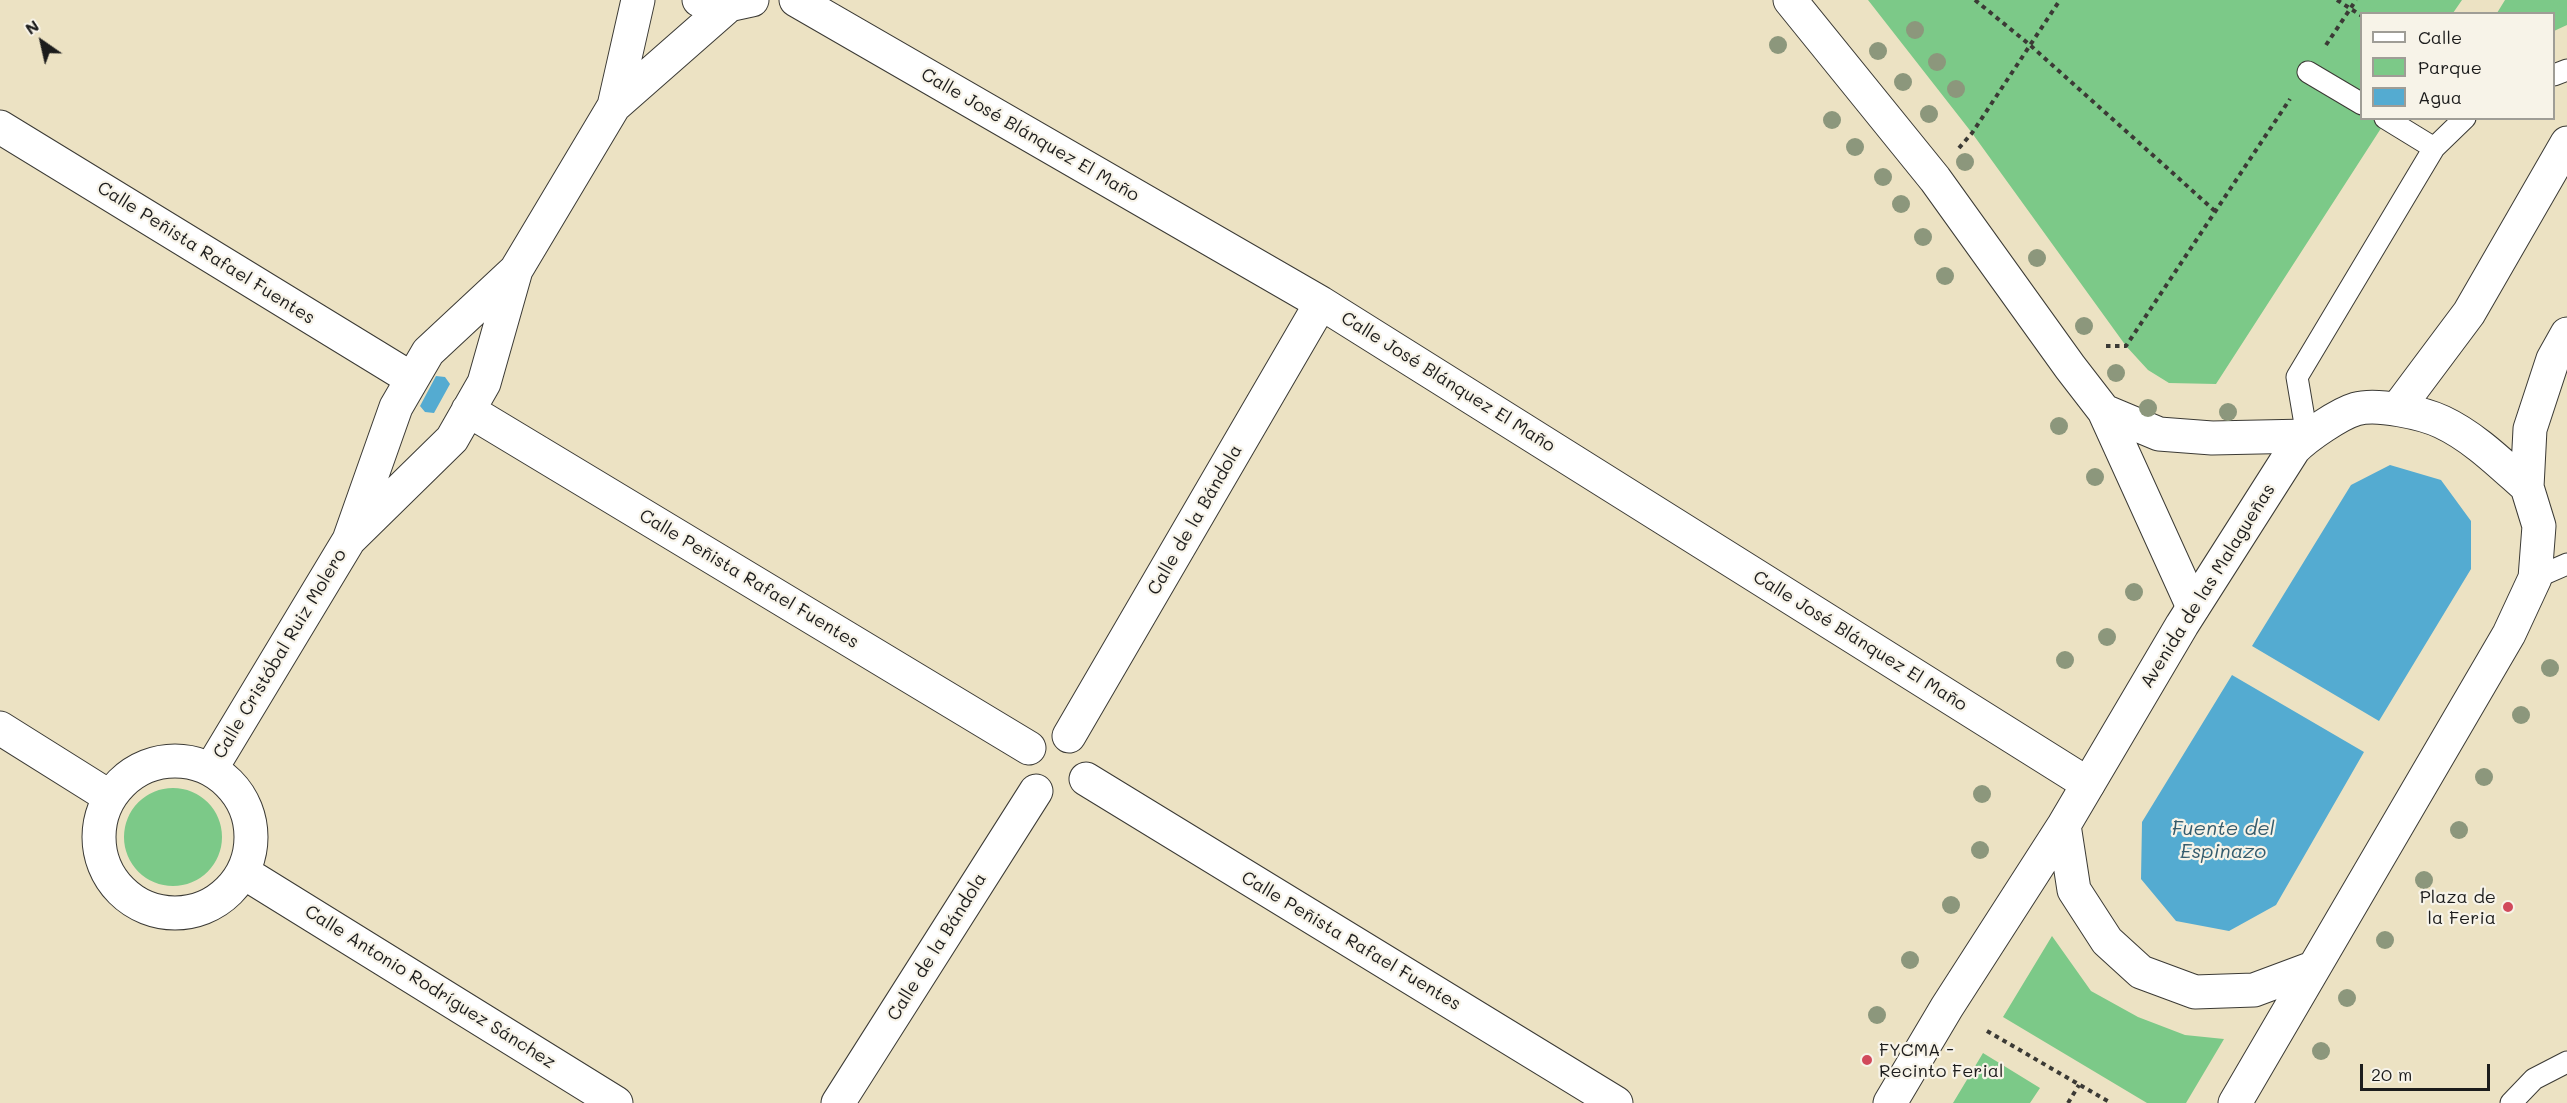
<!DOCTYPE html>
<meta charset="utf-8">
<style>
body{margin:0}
#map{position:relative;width:2567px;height:1103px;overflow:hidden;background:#ece2c3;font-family:Mali,sans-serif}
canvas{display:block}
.legend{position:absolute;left:2360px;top:12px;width:195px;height:108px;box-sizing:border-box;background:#f7f3e8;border:2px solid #9f9d96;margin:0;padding:8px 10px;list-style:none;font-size:18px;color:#1c1c1c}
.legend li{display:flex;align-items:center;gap:12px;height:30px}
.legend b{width:30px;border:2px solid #9f9d96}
.north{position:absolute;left:12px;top:12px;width:60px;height:60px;-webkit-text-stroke:4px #f7f3e8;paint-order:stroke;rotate:326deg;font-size:16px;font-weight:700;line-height:24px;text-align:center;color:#1c1c1c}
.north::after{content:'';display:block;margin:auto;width:21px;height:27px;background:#1c1c1c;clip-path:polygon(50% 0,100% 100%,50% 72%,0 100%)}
.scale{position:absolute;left:2360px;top:1064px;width:130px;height:27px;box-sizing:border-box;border:3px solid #1c1c1c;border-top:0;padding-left:8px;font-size:18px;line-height:21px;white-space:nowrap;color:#1c1c1c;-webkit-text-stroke:4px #f7f3e8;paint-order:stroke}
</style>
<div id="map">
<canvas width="2567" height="1103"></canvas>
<ul class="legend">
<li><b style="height:8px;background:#fff"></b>Calle</li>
<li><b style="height:16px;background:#7cc988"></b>Parque</li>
<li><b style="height:16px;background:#54abd1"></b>Agua</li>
</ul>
<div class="north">N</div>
<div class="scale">20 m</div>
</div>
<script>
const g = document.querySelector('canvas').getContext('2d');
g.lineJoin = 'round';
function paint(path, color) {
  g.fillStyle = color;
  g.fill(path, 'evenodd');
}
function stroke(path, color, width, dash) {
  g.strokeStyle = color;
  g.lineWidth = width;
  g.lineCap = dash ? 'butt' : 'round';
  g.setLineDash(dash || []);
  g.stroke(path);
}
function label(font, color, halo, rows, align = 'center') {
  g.font = font + ' Mali,sans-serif';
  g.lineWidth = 4.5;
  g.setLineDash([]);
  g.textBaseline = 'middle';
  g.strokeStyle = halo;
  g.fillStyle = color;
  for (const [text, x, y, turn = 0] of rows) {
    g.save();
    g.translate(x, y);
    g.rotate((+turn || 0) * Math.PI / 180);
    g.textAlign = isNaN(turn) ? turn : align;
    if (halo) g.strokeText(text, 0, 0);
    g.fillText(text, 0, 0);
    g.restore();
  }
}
const green = new Path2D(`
 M1868,0h594l-9,13 -91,1v104l25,1 -171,265 -47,-1 -21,-13 -22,-24 -154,-213z
 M2505,0h62v25l-13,6v-17l-57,-1z
 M124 837a49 49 0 1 1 98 0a49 49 0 1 1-98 0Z
 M2052,936l39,55 47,26 47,18 39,4 -38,64h-39l-144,-86z
 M1983,1053l57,35 -10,15h-77z`);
const water = new Path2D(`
 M436,376l9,1 5,7 -16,29 -9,-1 -5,-6z
 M2390,465l51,15 30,41v48l-92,152 -127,-75 99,-161z
 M2232,675l132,77 -88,153 -47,26 -53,-10 -35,-42 1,-57z`);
const path = new Path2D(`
 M1975,0l55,45 185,166
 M2337,0l25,16
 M2326,45l30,-45
 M1959,148l13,-15 88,-133
 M2106,346h20l164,-247
 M1987,1031l124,72
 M2068,1103l11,-18`);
const service = new Path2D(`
 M2308,72l54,32
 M2554,75l13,-5
 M2385,118l49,30
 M2307,436l-10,-59 137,-229 31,-30
 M2535,578l32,-14
 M2511,1103l23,-24 33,-17`);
const minor = new Path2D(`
 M699,0l30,5 23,-5
 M796,0l525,303 767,481
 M1790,0l145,179 135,188 34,44 89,196
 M614,106l24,-106
 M0,127l412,252
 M468,410l561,338
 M2104,411l55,23 53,4 95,-2
 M349,540l103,-101 32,-56 32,-113 98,-164 115,-101
 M1069,736l252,-433
 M211,769l138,-229 47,-133 32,-55 88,-82
 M1086,779l530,324
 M838,1103l198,-312`);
const secondary = new Path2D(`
 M2398,408l71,-95 98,-170
 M0,728l110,69
 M99 837a76 76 0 1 1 152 0a76 76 0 1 1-152 0Z
 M2064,825l10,65 33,51 34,31 54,20 59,-2 59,-22
 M243,872l373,231
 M1890,1103l57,-96 117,-182 118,-200 112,-176c13,-13 45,-35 62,-40 21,-6 67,4 86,13 32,15 59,42 85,65
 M2235,1103l274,-469 26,-56 4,-52 -12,-39 3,-58 23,-70 14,-25`);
const trees = [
 [1915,30],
 [1778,45],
 [1878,51],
 [1937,62],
 [1903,82],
 [1956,89],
 [1929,114],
 [1832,120],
 [1855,147],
 [1965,162],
 [1883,177],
 [1901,204],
 [1923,237],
 [2037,258],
 [1945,276],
 [2084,326],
 [2116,373],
 [2148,408],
 [2228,412],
 [2059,426],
 [2095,477],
 [2134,592],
 [2107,637],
 [2065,660],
 [2550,668],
 [2521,715],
 [2484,777],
 [1982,794],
 [2459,830],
 [1980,850],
 [2424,880],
 [1951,905],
 [2385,940],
 [1910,960],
 [2347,998],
 [1877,1015],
 [2321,1051]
];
const markers = [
 [2508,907,6,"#d1495b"],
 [1867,1060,6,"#d1495b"]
];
const streetNames = [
 ["Calle José Blánquez El Maño",1030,135,30],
 ["Calle Peñista Rafael Fuentes",206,253,32],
 ["Calle José Blánquez El Maño",1448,382,32],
 ["Calle de la Bándola",1195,520,-60],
 ["Calle Peñista Rafael Fuentes",749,579,31],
 ["Avenida de las Malagueñas",2208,586,-58],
 ["Calle José Blánquez El Maño",1860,641,32],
 ["Calle Cristóbal Ruiz Molero",280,654,-59],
 ["Calle Peñista Rafael Fuentes",1351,941,31],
 ["Calle de la Bándola",937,947,-58],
 ["Calle Antonio Rodríguez Sánchez",430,987,32]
];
const poiNames = [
 ["Plaza de",2496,897],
 ["la Feria",2496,918],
 ["FYCMA -",1879,1050,"left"],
 ["Recinto Ferial",1879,1071,"left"]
];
const waterNames = [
 ["Fuente del",2223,829],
 ["Espinazo",2223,852]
];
paint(green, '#7cc988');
paint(water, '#54abd1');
stroke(service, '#3b3a35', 23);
stroke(minor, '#3b3a35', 35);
stroke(secondary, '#3b3a35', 35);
stroke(path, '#3b3a35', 4, [4.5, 4.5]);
stroke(service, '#fff', 21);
stroke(minor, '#fff', 33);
stroke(secondary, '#fff', 33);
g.fillStyle = '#8c977c';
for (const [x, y] of trees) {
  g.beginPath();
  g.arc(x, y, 9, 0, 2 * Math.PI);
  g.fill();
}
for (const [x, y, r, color] of markers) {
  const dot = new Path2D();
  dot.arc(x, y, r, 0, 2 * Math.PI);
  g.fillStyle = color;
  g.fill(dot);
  stroke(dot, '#f7f3e8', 2);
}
label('18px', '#1c1c1c', '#f7f3e8', streetNames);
label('18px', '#1c1c1c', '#f7f3e8', poiNames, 'right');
label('italic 20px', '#355c6d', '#f7f3e8', waterNames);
</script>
